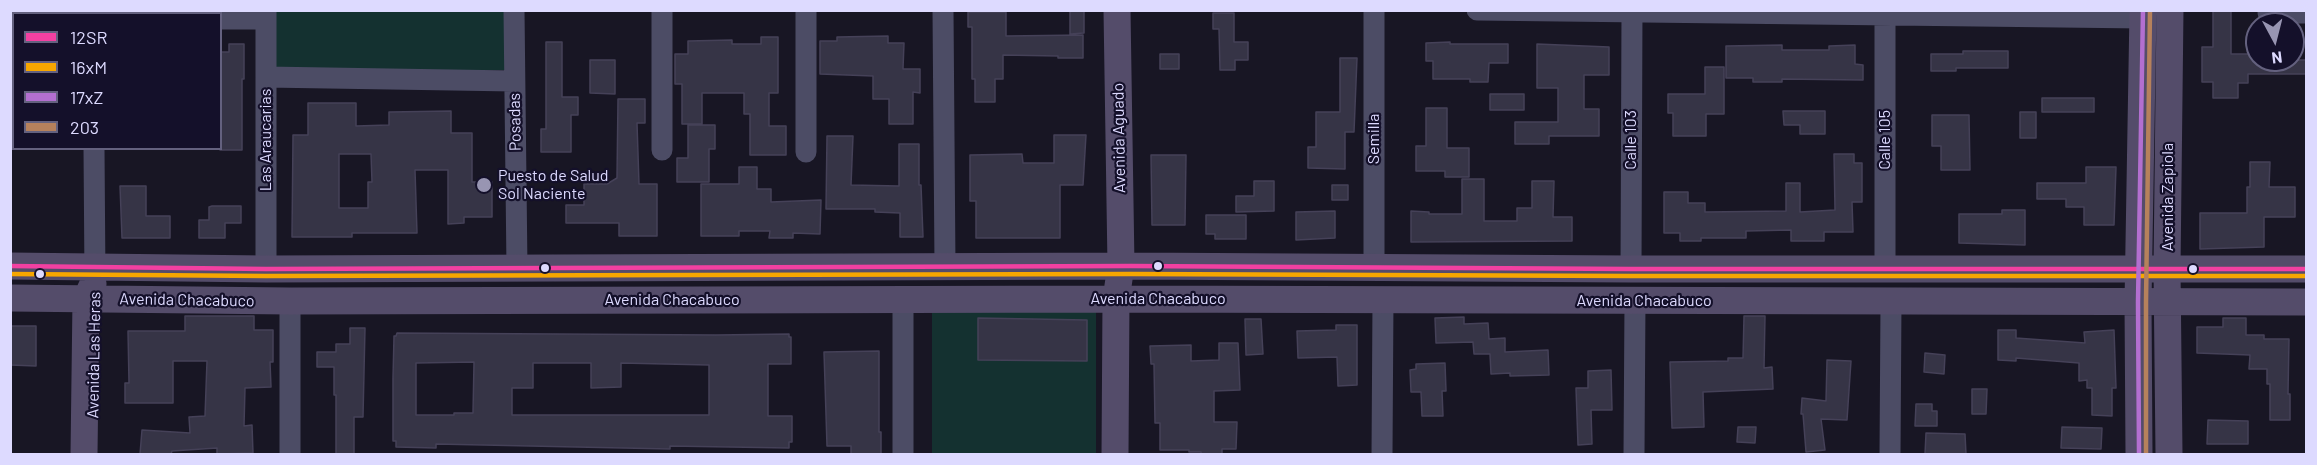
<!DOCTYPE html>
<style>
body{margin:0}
#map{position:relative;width:2317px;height:465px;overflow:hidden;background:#181624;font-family:Barlow,sans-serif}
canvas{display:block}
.frame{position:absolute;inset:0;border:12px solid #dddaff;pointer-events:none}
.legend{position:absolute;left:12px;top:12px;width:210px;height:138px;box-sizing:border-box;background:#14102a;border:2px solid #64617f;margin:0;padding:8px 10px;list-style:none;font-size:18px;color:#dddaff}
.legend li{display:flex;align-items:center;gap:12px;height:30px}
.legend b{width:30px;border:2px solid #64617f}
.north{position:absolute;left:2245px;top:12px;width:60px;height:60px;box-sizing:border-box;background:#14102a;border:2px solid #64617f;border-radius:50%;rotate:173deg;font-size:16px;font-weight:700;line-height:24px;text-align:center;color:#dddaff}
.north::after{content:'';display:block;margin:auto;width:21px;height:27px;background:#9895b2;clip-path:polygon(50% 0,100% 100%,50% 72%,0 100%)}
</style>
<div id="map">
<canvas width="2317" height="465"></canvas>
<div class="frame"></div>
<ul class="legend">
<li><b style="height:8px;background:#f240a1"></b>12SR</li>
<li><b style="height:8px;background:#f7a600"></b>16xM</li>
<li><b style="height:8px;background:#b36fd0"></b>17xZ</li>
<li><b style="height:8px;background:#b6815c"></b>203</li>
</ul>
<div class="north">N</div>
</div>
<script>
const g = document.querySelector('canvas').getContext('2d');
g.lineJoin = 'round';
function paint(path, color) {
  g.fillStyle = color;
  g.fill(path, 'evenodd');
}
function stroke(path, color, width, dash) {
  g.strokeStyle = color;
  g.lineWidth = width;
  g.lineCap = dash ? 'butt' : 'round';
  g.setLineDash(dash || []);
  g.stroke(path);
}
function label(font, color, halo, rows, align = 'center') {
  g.font = font + ' Barlow,sans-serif';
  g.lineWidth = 4.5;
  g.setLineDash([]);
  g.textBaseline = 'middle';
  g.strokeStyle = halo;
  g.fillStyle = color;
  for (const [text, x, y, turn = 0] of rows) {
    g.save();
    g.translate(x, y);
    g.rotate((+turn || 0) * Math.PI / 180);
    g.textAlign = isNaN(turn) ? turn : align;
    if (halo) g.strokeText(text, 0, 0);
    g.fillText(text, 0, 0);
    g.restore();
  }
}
const green = new Path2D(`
 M275,11h235v59h-235z
 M932,311h164v143h-164z`);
const building = new Path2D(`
 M1070,10h14v23l-14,1z
 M2213,10h18v44h26v6h50v14h-59v9h-10v15h-25v-16h-11v-35h11z
 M968,12h38v24l77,-1v23h-25v-2l-55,-1v24h-8v23h-20v-23h-3v-52h-4z
 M1213,13h21v29h14v18h-13v10h-15l-1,-41h-6z
 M888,36v7h16l-1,26h17v24l-7,-1v32h-24v-25h-16v-23l-53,-2v-33h17v-4z
 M761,37h17v56h-9v33h17v29h-36v-41h-6v-21h-42v31h-20v-40h-7v-30h13v-13l44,-1v4h29z
 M546,42h16v55h16v18h-7v37h-30v-23h5z
 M1450,42v2h58v19h-19l-1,19h-18v-3h-37v-18h-7v-18z
 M229,44h15v35h-2v71h-22v-98h9z
 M1537,44l72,3v28h-25v34h15v27h-50v8h-34v-22h43v-34h-21z
 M1782,45v5h47v-4l26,-1v19l8,1v15l-81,-1v3h-29v-4h-27v-32z
 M1963,51h45v17h-52v3h-25v-17h32z
 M1160,54h19v15h-19z
 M1340,58h17l-3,74h-9v37l-37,-1v-21h8v-35h24z
 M590,60h25v34l-25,-1z
 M1705,67h19v47h-18v22h-33v-23h-5v-19h37z
 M1490,94h34v16h-34z
 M2042,98h52v14h-52z
 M618,99h27v24h-8l2,61h18v52h-38v-13h-53v-18h18v-21h23l10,-6z
 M308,103h48v23l33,-1v-13l62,-1v22h21v49h20v35h-28v6l-16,1v-54h-33l2,63h-65v4h-60l1,-102h15zM339,154h32l1,28h-4v26h-29z
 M1426,108h21v40h22v29h-24v-6h-29v-25h10z
 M1783,111h42v23h-25v-9h-16z
 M2020,112h16v26h-16z
 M1932,115h37l1,55h-29v-24h-9z
 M688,125h27v24h-6v33h-32v-24h11z
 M1054,135h32l-3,50h-23v53h-84v-37h-6v-46l52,-1 1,9h31z
 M827,136h26l-2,49 48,1v-42h20v41h2l2,52h-23v-24l-25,-1v-3h-49z
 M1834,154h20v9h8v39h-10l1,30h-29v9h-33v-11l-45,1v7h-45v3h-21v-8h-16v-41h24v11h17v9l81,-1v-28h14v29l35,-2z
 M1151,155h35l-1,70h-33z
 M2250,162h20l-1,25h26v30h-31v30l-64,2v-36h47v-26h3z
 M739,167h18v22h14v13l50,-2 -1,34 -27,-1v5h-24l1,-7h-31v5h-38v-52h38z
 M2086,167h30l-2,58h-30v-18h-18v-8h-29v-16h49z
 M1462,179h22v42h33v-13h15v-27h22l-1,36h19v24l-161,1v-31l18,1v2h33z
 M1254,181h20v30l-38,1v-16h18z
 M1332,185h16v15h-16z
 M120,186h26v30h24v22h-48z
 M212,206h29v17h-16v15h-26v-18h10v-13z
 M2002,210h23v35l-66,-2v-29h43z
 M1335,211v27l-39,2v-28z
 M1206,215h40v24h-31v-5h-9z
 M185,316h69v14h19v32h-3l1,25 -26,1 -1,38 8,-1 1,28 -36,1v-6l-45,3 -1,3h-31l2,-24 48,3 -1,-16 16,-1 2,-55h-34v42h-48v-20h4l-1,-52h57z
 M1744,316h21l-1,52 8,-1 1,22 -70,3 1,35 -32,1 -2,-66 58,-1v-3h15z
 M1464,317v7l24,-1 1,16 16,-1v14l43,-2 1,25 -39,1v-3l-19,1 -1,-20h-16l-1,-12 -37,1 -1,-25z
 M978,318l109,2v41l-109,-1z
 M2223,318h23v17h18v4h25l-1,55h2v26h-20v-36h-3v-15h-18l1,-14 -53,-2v-26h26z
 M1245,319h16l2,35 -17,1z
 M1336,325h21v60l-19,1 -1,-29 -39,1 -1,-27 39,-1z
 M10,326h26v40l-26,-1z
 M350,328h15l-2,89h-9v37h-18v-59h-2v-28h-17v-15h19v-8h14z
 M1998,330h18v8l69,5 -1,-11 30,-2 2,58h-4v28l-20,-1v-27h-5v-8l-8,1v-18l-63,-5v3l-18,-1z
 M397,333l319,2 73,-1v3h2v27h-23v52h24v26h-3v6l-119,-2v3l-234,-5v4l-40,-1v-6h-3v-63l1,-42h2zM474,362l-1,51h-19v2h-38v-52zM533,363h58v25l30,-1v-24l88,2v50h-197v-27h21z
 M1219,343h19l2,47 -26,1v31h23l-1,27h-14v5h-21v-2h-12v-2h-29v-27h-5l-1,-59h-3l-1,-18 41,-1v16l28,-1z
 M879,351v81h2v22h-30v-8h-24l-3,-94z
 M1925,353l20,2 -1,19 -20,-2z
 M1827,360l24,1 -4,59 -26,-1 4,31 -19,2 -3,-38h-2l1,-16 24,3z
 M1445,363l1,28h-4l1,25h-21l-1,-24h-10l-1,-22 6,-1v-5z
 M1611,370l1,40h-21l1,34 -14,1 -2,-57h12v-17z
 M1972,389h15l-1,25h-14z
 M1916,404h16v7h5v15h-22z
 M2208,420l40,1v23h-41z
 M1738,427h18l-1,16 -18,-1z
 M2062,427l40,1 -1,21 -40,-1z
 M1926,433l39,1 1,20h-41z`);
const minor = new Path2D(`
 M514,10l3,259
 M943,10l2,257
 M1477,10l666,8
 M2268,13h38
 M10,18h4
 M220,19h46
 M266,77l248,4
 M94,148l1,132
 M662,150v-140
 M806,152v-142
 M1374,268v-258
 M266,269v-259
 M1631,269l1,-259
 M1885,269v-259
 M290,454v-153
 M903,454v-154
 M1382,454l1,-154
 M1634,454l1,-153
 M1890,454l1,-152`);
const major = new Path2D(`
 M92,10l1,4
 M10,266l256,3 865,-3 500,3h675
 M10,298l280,3 826,-2 1190,3
 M84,454l2,-155 7,-15
 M1115,454l1,-155 5,-33 -4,-256
 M2139,454l-1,-152 5,-292
 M2169,454l-2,-186 3,-258`);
const bus1 = new Path2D(`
 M10,266l256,3 865,-3 500,3h675`);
const bus2 = new Path2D(`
 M10,274l256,2 865,-2 500,2h675`);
const bus3 = new Path2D(`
 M2139,454l-1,-152 5,-292`);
const bus4 = new Path2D(`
 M2146,454v-152l4,-292`);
const markers = [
 [484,185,8,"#9895b2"],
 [1158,266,5,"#dddaff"],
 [545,268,5,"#dddaff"],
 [2193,269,5,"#dddaff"],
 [40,274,5,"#dddaff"]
];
const streetNames = [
 ["Posadas",515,122,-91],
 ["Avenida Aguado",1119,138,-91],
 ["Semilla",1374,139,-90],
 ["Las Araucarias",266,140,-90],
 ["Calle 103",1631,140,-90],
 ["Calle 105",1885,140,-90],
 ["Avenida Zapiola",2168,197,-90],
 ["Avenida Chacabuco",1158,299],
 ["Avenida Chacabuco",187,300,1],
 ["Avenida Chacabuco",672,300],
 ["Avenida Chacabuco",1644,301],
 ["Avenida Las Heras",94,355,-89]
];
const poiNames = [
 ["Puesto de Salud",498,176],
 ["Sol Naciente",498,194]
];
paint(green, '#143130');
paint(building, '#363446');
stroke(building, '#454158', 1.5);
stroke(minor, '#4c4c65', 21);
stroke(major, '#544c6a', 27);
stroke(bus1, '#f240a1', 4.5);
stroke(bus2, '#f7a600', 4.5);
stroke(bus3, '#b36fd0', 4.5);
stroke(bus4, '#b6815c', 4.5);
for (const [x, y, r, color] of markers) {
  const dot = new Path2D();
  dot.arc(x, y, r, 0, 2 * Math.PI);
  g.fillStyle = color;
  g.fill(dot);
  stroke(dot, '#14102a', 2);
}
label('16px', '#dddaff', '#14102a', streetNames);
label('16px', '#dddaff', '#14102a', poiNames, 'left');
</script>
